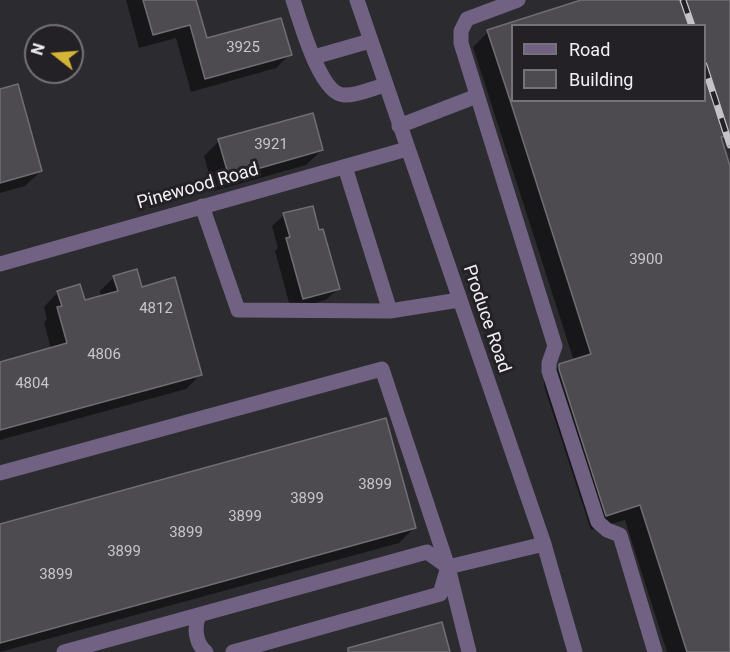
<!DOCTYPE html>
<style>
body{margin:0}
#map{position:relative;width:730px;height:652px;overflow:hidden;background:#2c2b2f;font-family:Roboto,sans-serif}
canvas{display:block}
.legend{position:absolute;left:511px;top:24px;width:195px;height:78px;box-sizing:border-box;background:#232125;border:2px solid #757377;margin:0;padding:8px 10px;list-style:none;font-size:18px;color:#f1eff2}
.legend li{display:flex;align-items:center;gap:12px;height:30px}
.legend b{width:30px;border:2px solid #757377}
.north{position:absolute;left:24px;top:24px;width:60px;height:60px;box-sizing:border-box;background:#232125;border:2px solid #757377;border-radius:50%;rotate:287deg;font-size:16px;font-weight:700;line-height:24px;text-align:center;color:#f1eff2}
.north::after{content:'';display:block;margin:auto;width:21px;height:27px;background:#d3b635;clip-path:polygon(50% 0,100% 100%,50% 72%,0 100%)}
</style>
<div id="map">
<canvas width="730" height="652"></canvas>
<ul class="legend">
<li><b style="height:8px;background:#716183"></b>Road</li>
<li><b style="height:16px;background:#4d4b50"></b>Building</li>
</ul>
<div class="north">N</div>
</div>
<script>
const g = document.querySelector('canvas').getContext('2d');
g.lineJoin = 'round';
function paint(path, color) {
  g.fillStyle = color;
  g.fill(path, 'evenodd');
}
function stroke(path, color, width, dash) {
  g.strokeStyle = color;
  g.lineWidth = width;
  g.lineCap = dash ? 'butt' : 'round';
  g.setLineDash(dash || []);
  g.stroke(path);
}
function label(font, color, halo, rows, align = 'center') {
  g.font = font + ' Roboto,sans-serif';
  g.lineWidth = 6;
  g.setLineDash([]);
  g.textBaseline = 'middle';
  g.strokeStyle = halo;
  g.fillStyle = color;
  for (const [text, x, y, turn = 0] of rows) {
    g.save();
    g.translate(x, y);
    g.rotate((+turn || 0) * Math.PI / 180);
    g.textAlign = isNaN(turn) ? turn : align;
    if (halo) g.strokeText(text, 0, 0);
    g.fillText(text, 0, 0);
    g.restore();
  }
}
const shadow = new Path2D(`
 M126,0h69l11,40 84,14 -14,14 -85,24 -15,-54 -37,10z
 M586,0h144v115l-16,6 16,50v481h-63l-42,-132 -34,10 -47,-144v-5l16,-16 14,-4 -101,-314 15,-15zM512,26h192v74h-192z
 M0,91l41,80 -16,15 -25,7z
 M219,141l103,9 -16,15 -92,26 -10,-35z
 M284,215l54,74 -12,11 -35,10 -16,-59 3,-3 -6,-22z
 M114,277l27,12 60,85 -15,15 -186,51v-77l51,-14 -7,-26 3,-4 -3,-12 14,-15 26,10 17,-5 -1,-6z
 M0,526l414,2 -15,15 -399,109z`);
const building = new Path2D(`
 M143,0h53l11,38 74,-20 11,37 -87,24 -15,-54 -37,10z
 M581,0h149v136l-9,1 9,29v486h-43l-47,-147 -34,11 -47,-147v-5l32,-10 -81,-254h195v-74h-192v74h-3l-23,-70z
 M18,84l24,87 -42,12v-94z
 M313,113l10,37 -94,27 -11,-38z
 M313,206l6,24 4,-1 17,60 -37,10 -17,-61 4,-1 -7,-24z
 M137,269l5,18 33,-10 27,98 -202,55v-68l67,-19 -10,-36 5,-1 -5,-15 23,-7 5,16 33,-9 -5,-15z
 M386,418l30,110 -416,115v-119z
 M442,622l8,30h-102v-4z`);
const minor = new Path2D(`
 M293,0c7,20 27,95 51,95 12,1 29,-7 41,-10
 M357,0l187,544 31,108
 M518,0l-51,19 -6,12v12l94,303 -6,17v8l49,151 9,8 13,5 35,117
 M314,57l56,-16
 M399,126l78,-30
 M345,167l45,144 69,-11
 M202,206l36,104 152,1
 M0,264l407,-115
 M0,473l382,-104 66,198 96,-23
 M199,615c-5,12 -4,28 7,37
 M64,652l363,-100 21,15 21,85
 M233,652l207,-58 8,-27`);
const rail = new Path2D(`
 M683,0l9,26
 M704,65l26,80`);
const numberNames = [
 ["3925",243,48],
 ["3921",271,145],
 ["3900",646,260],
 ["4812",156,309],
 ["4806",104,355],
 ["4804",32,384],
 ["3899",375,485],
 ["3899",307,499],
 ["3899",245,517],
 ["3899",186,533],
 ["3899",124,552],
 ["3899",56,575]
];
const streetNames = [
 ["Pinewood Road",198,187,-16],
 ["Produce Road",486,319,71]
];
paint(shadow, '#0007');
paint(building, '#4d4b50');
stroke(building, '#706e73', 1.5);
stroke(minor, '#716183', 15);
stroke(rail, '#c5c3c6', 7);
stroke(rail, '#232125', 4.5, [14]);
label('15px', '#c8c6ca', null, numberNames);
label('18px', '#f1eff2', '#232125', streetNames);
</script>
